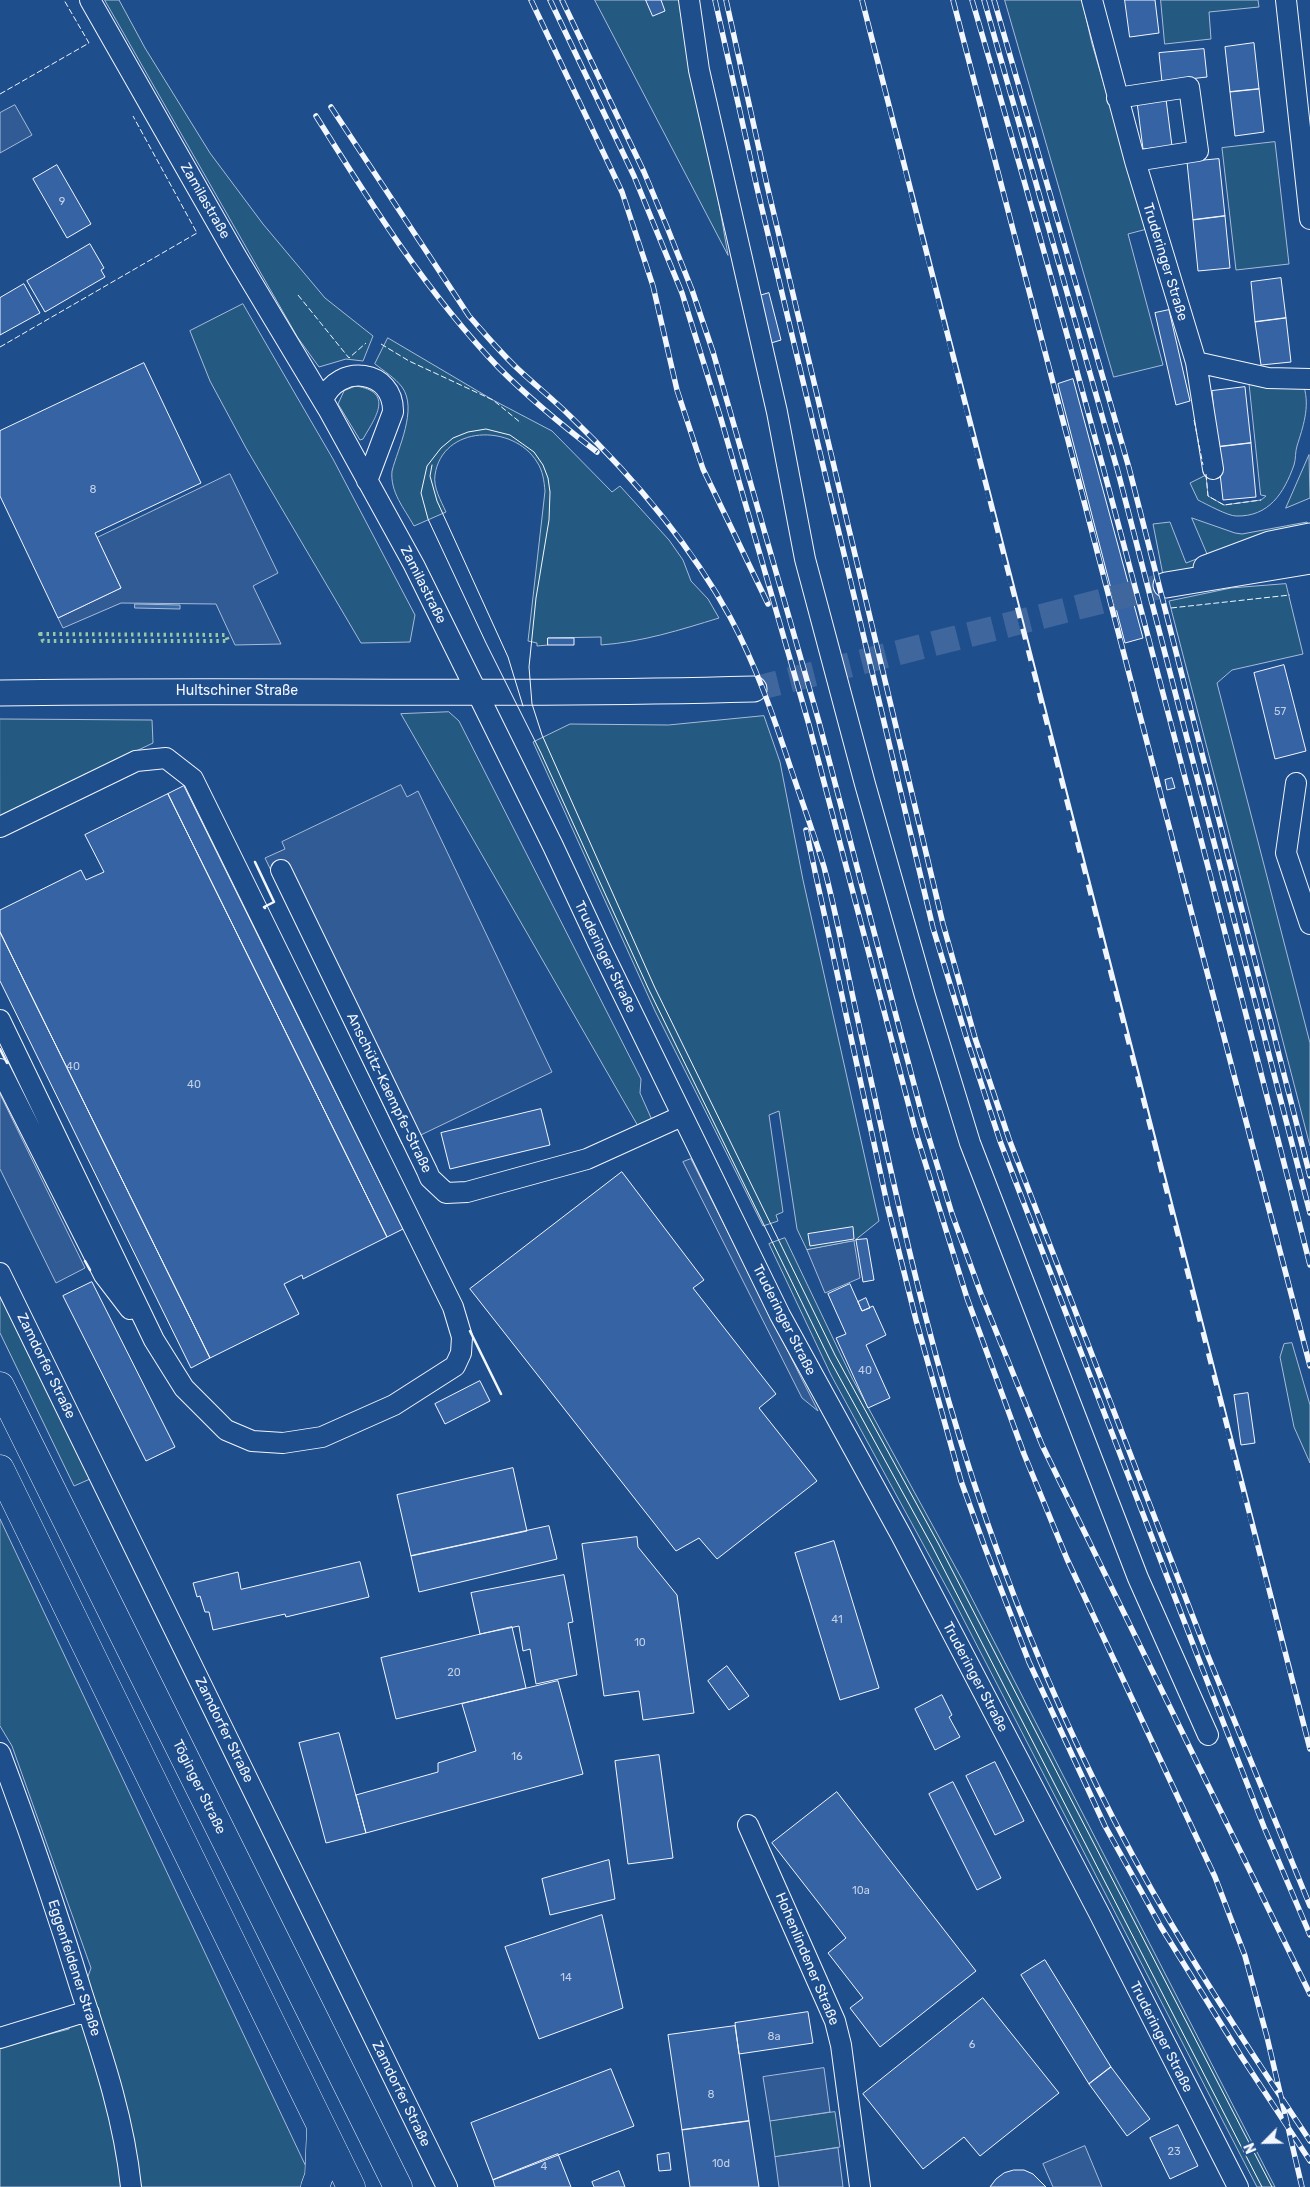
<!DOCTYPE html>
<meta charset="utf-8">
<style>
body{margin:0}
#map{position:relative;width:1310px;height:2187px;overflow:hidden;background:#1f4e8c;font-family:Rubik,sans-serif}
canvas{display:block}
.north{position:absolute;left:1240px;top:2117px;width:50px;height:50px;-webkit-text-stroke:4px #1f4e8c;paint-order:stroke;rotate:247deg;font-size:14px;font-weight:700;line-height:20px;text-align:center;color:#f2f6ff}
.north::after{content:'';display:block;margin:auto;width:18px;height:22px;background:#f2f6ff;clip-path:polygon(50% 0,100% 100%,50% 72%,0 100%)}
</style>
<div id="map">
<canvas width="1310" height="2187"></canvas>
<div class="north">N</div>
</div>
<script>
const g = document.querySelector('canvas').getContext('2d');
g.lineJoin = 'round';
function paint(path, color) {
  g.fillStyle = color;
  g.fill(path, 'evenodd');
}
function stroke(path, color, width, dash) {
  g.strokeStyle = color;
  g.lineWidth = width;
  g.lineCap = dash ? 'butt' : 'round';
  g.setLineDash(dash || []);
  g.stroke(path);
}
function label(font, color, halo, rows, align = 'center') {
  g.font = font + ' Rubik,sans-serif';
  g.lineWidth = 4;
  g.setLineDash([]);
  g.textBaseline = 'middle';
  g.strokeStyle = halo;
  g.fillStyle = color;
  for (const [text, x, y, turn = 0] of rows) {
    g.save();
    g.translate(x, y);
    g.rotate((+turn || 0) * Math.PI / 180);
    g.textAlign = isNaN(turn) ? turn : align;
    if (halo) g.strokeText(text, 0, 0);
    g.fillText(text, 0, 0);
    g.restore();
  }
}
const green = new Path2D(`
 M105,0h14l26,48 65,105 53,71 62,74 48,38 -10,25 -17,-2 -27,8 -21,-29z
 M595,0h88l45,255z
 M1005,0h77l10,44 55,185 -19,5 35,131 -49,12z
 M1161,0h97l1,7 -50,5 2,27 -46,5z
 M1275,142l14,122 -53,6 -14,-122z
 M243,304l90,155 82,156 -5,27 -49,1 -115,-195 -36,-67 -20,-50z
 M388,338l105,62 59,31 60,61 8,-6 49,54 14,20 8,21 17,18 11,19c-39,12 -77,24 -118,27v-8l-53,1v7l-11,1v-3l-9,-2 17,-150c-1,-10 -2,-20 -8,-29 -24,-39 -95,-37 -102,13 -2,12 6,26 11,37l-32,14c-10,-18 -24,-34 -22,-55 6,-23 26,-62 10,-84 -7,-9 -18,-16 -27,-23z
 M1249,380l55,7c6,20 -1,40 -7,59 -2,6 -1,13 -3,19 -10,28 -25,52 -58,51 -8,0 -30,-12 -38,-16l-8,-17 16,-8 2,21 16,9 37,-5 5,-4 -5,-1z
 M356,386c39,6 19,32 7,53l-3,1 -22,-36 6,-13z
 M1309,455l1,43 -24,10z
 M1192,518l43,15 7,1 65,-12 2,5 -114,40 -31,13 -11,-56 17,-2 16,41 21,-8z
 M1286,584l17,70 -71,16 -15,13 93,360v103l-141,-545 62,-13z
 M449,712l10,9 182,358 -1,14 12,27 -14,6 -237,-412z
 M764,716l16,46 23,118 76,341 -25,20 -47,9 -10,-21 -18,-118 -10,4 14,97 -7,3 2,6 -15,5 -108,-215 -122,-269 37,-18 98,1z
 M0,719l152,1 1,23 -153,73z
 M785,1238l67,140 111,203 312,606h-18l-303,-586 -123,-226 -62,-131z
 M0,1296l90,183 -16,7 -74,-153z
 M1292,1343l18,62v58l-16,-36 -14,-70 4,-13z
 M0,1519l309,654 -4,14h-305v-140l69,-18 22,-61 -79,-222 -12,-20z
 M835,2112l5,35 -65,10 -5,-36z`);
const parking = new Path2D(`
 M15,105l17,30 -32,18v-40z
 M230,474l48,99 -25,13 28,58 -46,1 -19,-41 -95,-1 -58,25 -5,-10 63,-30 -24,-50z
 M401,785l6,12 11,-6 134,281 -150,72 -137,-286 20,-9 -3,-7z
 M0,1094l85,174 -29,15 -56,-114z
 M691,1159l127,252 -16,-13 -119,-236z
 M854,1241l6,37 -35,15 -18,-43z
 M824,2068l6,44 -60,9 -7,-44z
 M1085,2146l17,41h-49l-10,-23z
 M838,2148l5,39h-64l-4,-30z`);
const water = new Path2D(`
 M135,604l45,1v4l-45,-1z`);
const building = new Path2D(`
 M646,0h15l4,11 -12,5z
 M1125,0h30l4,33 -29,4z
 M1254,43l5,46 -29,3 -5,-45z
 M1204,49l3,28 -45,5 -3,-29z
 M1259,89l5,43 -29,4 -5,-44z
 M1166,99l6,47 -29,3 -6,-47z
 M1219,159l6,57 -32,4 -6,-58z
 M57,165l34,59 -24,14 -34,-59z
 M1225,216l5,52 -32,3 -5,-51z
 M90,244l14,24 -3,2 4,7 -60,35 -18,-31z
 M1281,278l5,40 -31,4 -4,-40z
 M24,284l16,29 -40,22v-37z
 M769,293l12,47 -10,3 -12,-47z
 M1169,310l21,91 -14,4 -21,-92z
 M1286,318l5,44 -30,3 -6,-43z
 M144,363l57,120 -106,50 26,55 -63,30 -58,-122v-65z
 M1073,379l70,259 -18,5 -67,-259z
 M1245,387l6,56 -34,4 -5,-56z
 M1251,443l5,54 -33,3 -6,-53z
 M548,638h26v7h-26z
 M1284,665l22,86 -31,8 -21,-86z
 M1172,778l3,10 -8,2 -2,-10z
 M184,786l219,443 -16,8 -219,-443z
 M168,794l219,443 -84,42 -1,-4 -18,9 15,30 -89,44 -210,-426v-22l81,-40 5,10 18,-8 -19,-37z
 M0,932l210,426 -19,10 -191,-387z
 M541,1109l9,36 -100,24 -9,-36z
 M622,1172l82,108 -11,8 83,106 -17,14 58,73 -100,78 -18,-21 -23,13 -206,-262z
 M853,1227l1,12 -44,7 -2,-12z
 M867,1239l7,41 -11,2 -7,-42z
 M92,1282l83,165 -29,14 -83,-165z
 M850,1284l12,27 11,-5 13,29 -20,10 24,53 -22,10 -32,-70 10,-4 -18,-40z
 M866,1298l4,10 -8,3 -4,-9z
 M480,1381l10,20 -45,23 -10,-20z
 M1248,1393l7,50 -14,2 -7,-50z
 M513,1468l14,63 -116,25 -14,-61z
 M549,1526l8,33 -138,33 -8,-36z
 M637,1537l1,10 39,48 17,118 -51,7 -4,-29 -35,5 -22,-152z
 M834,1541l45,147 -39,12 -45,-147z
 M360,1562l9,35 -83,20 -1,-3 -72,16 -4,-18h-4l-5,-16 -3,1 -4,-14 45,-11 3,17z
 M564,1575l9,47 -5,1 9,52 -41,9 -6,-35 -7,2 -4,-25 -39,8 -9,-41z
 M512,1627l14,61 -130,31 -15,-61z
 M727,1666l22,30 -20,14 -21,-29z
 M558,1681l25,93 -217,59 -10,-38 82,-23v-9l38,-12 -14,-47z
 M942,1695l10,20 -3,2 11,20 -25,13 -20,-41z
 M339,1733l27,100 -40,10 -27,-100z
 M659,1755l14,103 -45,6 -13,-103z
 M995,1762l29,59 -29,14 -29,-59z
 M953,1782l48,96 -24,12 -48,-96z
 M837,1792l139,179 -96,76 -30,-39 13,-10 -35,-45 18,-15 -74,-95z
 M609,1860l6,39 -65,16 -8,-36z
 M602,1915l21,93 -84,31 -34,-92z
 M1045,1960l66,107 -22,17 -68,-109z
 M983,1998l76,95 -79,63 -16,-19 -41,32 -60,-75z
 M808,2012l5,31 -74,11 -4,-31z
 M735,2026l14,95 -67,9 -14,-95z
 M1111,2067l39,52 -23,17 -38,-52z
 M611,2069l23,57 -141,54 -22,-57z
 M749,2121l10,66h-69l-8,-57z
 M1178,2125l20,41 -28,13 -20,-41z
 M669,2153l2,17 -12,1 -2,-16z
 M558,2154l13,33h-76l-2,-7z
 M1014,2170h10l9,4 13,13h-56l6,-8 8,-6z
 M619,2171l6,16h-31l-2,-5z`);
const majorTunnel = new Path2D(`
 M754,689l412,-104`);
const minor = new Path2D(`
 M90,0l146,256 92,153 86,156 139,281 49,105 178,364 121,220 199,380 138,272
 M689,0l10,70 78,342 28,147 60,225 60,212 45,147 168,435 70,157
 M1092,0l43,161 61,201 72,16 42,1
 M1286,0l24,219
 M1117,98l72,-11 9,64 -63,10
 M1196,362l17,107
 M323,400c15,-37 71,-31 70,12l-26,69
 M1296,783l-10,70 24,71
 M0,827l136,-66 30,-3 27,21 260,528 9,30 -1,16 -6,13 -61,39 -72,32 -39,6 -31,-2 -26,-11 -42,-42 -30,-48 -154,-320
 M281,870l146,301 3,7 16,15 21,-1 120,-33 95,-43
 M0,1069l104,206 26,34
 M0,1273l447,914
 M0,1753c30,79 57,159 82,240 21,64 42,126 49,194
 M748,1825l87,196 6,24 19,142
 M0,2038l78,-24 11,-1`);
const major = new Path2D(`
 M1206,568l64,-24 40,-8
 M1166,585l144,-24
 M0,693c251,-4 503,3 754,-4`);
const highway = new Path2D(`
 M0,1386l398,801
 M0,1469l351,718
 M315,2187l4,-11 2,-49`);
const tram = new Path2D(`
 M432,465l-2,11 7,25 71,156 15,49
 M1262,2187l-330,-641 -102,-186 -181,-370 -108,-237 -55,-110 -58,-124 -7,-26 6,-27 14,-18 12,-10 15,-6 18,-3 24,6 24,17 9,13 5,13 2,14 -1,28 -13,78 -7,69 3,37 10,31 113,253 180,367 103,188 334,644`);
const rail = new Path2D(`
 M531,0l91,192 31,94 24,104 26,79 65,135
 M550,0l84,176 48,117 39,126 88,306 107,408 51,165 57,156 43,105 148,318 30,79 22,81 35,150
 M562,0l82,172 23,55 25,63 21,62 106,370 103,393 30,99 29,80 61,151 268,549
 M715,0l42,188 176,740 34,112 33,101 199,519 65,167 46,108
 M726,0l41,185 176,739 32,114 34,101 199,517 102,250
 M862,0c148,583 296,1166 448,1749
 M953,0l357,1366
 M972,0c123,419 230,842 338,1265
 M984,0l134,472 192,741
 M994,0l135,468 181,708
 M331,107l138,209c16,18 31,36 49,53 17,16 36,31 53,48 61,59 118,125 159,200 26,48 44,101 61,152 11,33 23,65 33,98 12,46 21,93 31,140 23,104 44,208 71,311 54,211 135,419 246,607 43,73 91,145 138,216
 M316,116c55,88 111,177 183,252 30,30 64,58 98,84
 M806,830l82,378 28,112 45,161 23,64 45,117 76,164 56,101 80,129 69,105`);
const hedge = new Path2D(`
 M40,634l186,1 2,6h-185z`);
const fence = new Path2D(`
 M0,94l89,-51 -25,-43
 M298,295l51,63 17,-15
 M381,344l28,17 84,39 28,23
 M0,347l197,-114 -64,-117
 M1194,420l9,45
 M1206,474l2,22 16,9 37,-5
 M1171,608l119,-13`);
const wall = new Path2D(`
 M255,862l19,40 -10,5 1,1
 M0,1049l7,14
 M85,1261l5,9
 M470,1331l31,63`);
const numberNames = [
 ["9",62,202],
 ["8",93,490],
 ["57",1280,712],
 ["40",73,1067],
 ["40",194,1085],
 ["40",865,1371],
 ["41",837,1620],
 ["10",640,1643],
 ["20",454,1673],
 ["16",517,1757],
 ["10a",861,1891],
 ["14",566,1978],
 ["8a",774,2037],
 ["6",972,2045],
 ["8",711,2095],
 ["23",1174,2152],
 ["10d",721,2164],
 ["4",544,2167]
];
const streetNames = [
 ["Zamilastraße",205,201,60],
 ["Truderinger Straße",1165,262,73],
 ["Zamilastraße",423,585,63],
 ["Hultschiner Straße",237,691],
 ["Truderinger Straße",605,957,64],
 ["Anschütz-Kaempfe-Straße",389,1093,64],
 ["Truderinger Straße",784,1320,63],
 ["Zamdorfer Straße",46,1366,64],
 ["Truderinger Straße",975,1677,62],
 ["Zamdorfer Straße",224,1730,64],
 ["Töginger Straße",199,1787,64],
 ["Hohenlindener Straße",807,1959,67],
 ["Eggenfeldener Straße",74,1968,72],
 ["Truderinger Straße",1161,2037,63],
 ["Zamdorfer Straße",401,2094,64]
];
paint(green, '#245a82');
stroke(green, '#a8bbd7', 1);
paint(parking, '#305b95');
stroke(parking, '#a8bbd7', 1);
paint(water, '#3b69a3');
stroke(water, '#a8bbd7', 1);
paint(building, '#3563a3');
stroke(building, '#f2f6ff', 1);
stroke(majorTunnel, '#3f679d', 25, [25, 12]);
stroke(minor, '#f2f6ff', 22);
stroke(major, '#f2f6ff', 27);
stroke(highway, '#f2f6ff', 29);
stroke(minor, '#1f4e8c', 20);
stroke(major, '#1f4e8c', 25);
stroke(highway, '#1f4e8c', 28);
stroke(tram, '#f2f6ff', 1);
stroke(rail, '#f2f6ff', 5.5);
stroke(rail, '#1f4e8c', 4, [11]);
stroke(hedge, '#97c8a6', 4, [2.5, 4]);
stroke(fence, '#f2f6ff', 1, [6, 2.5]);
stroke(wall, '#f2f6ff', 2.5);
label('11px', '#c3d1e8', null, numberNames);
label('14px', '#f2f6ff', '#1f4e8c', streetNames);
</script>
